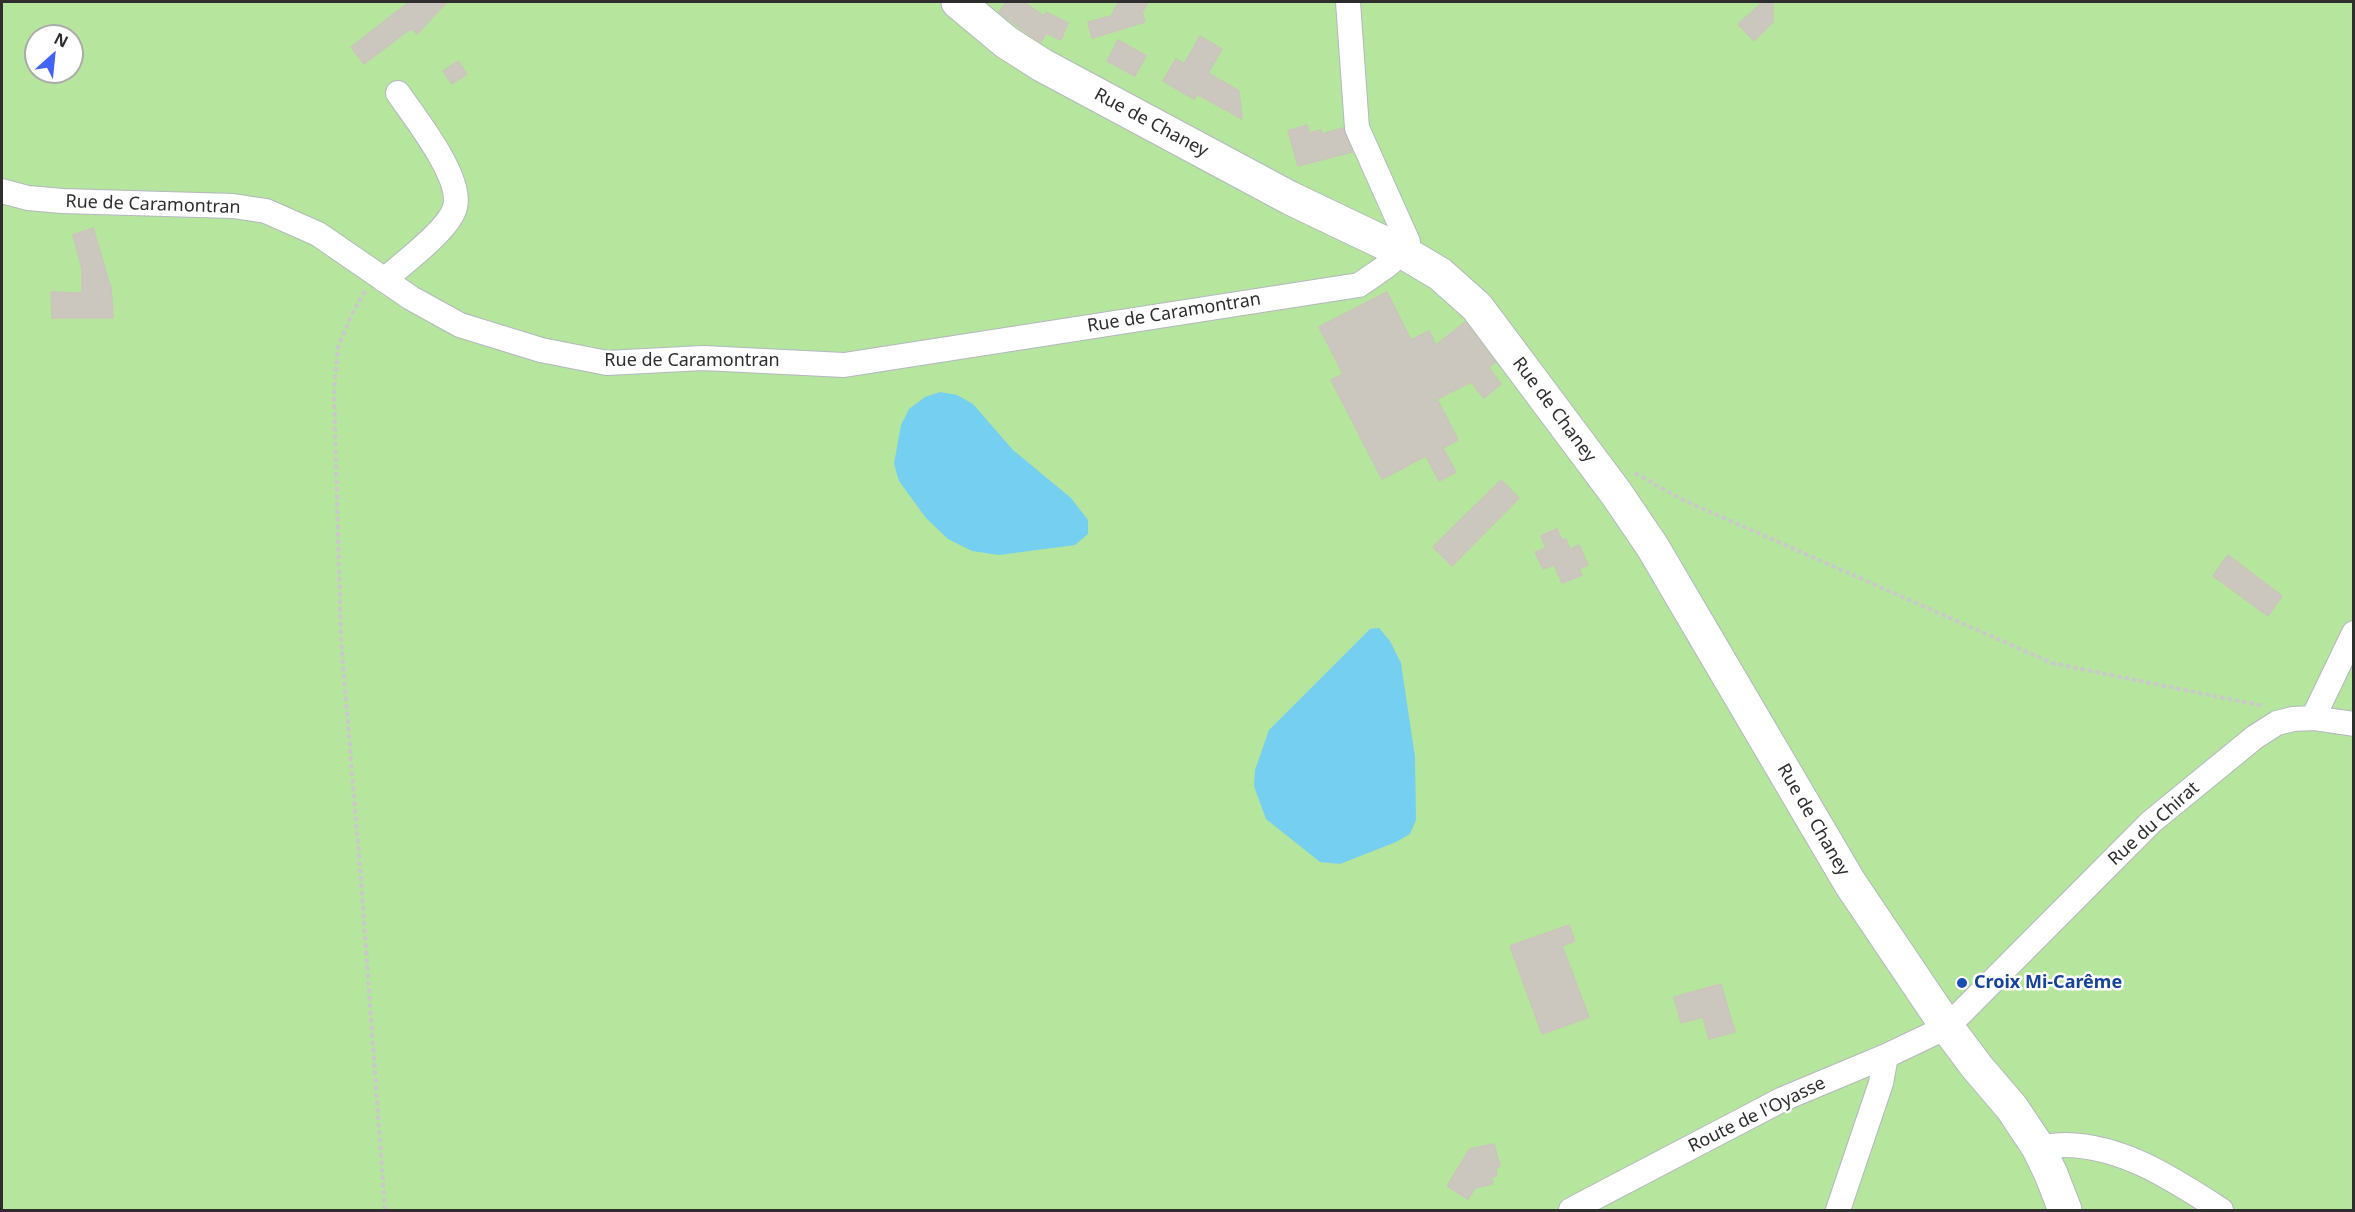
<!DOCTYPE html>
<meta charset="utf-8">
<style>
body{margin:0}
#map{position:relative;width:2355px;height:1212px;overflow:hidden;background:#efe9e1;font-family:"Noto Sans",sans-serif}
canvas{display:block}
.frame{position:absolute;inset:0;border:3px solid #2e2e2e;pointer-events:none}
.north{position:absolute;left:24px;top:24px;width:60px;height:60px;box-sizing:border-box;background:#fff;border:2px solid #ababab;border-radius:50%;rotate:27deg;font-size:16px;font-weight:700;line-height:24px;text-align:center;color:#2e2e2e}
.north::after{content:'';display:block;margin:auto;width:21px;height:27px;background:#4264fb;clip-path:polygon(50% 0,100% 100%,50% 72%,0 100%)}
</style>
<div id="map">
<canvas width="2355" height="1212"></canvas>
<div class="frame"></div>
<div class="north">N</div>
</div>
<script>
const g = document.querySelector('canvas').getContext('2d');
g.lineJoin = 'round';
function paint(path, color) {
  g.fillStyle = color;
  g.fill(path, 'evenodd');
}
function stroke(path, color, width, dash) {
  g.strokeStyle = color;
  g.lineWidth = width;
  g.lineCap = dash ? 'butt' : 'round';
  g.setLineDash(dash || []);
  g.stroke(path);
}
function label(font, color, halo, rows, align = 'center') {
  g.font = font + ' "Noto Sans",sans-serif';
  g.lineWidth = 5;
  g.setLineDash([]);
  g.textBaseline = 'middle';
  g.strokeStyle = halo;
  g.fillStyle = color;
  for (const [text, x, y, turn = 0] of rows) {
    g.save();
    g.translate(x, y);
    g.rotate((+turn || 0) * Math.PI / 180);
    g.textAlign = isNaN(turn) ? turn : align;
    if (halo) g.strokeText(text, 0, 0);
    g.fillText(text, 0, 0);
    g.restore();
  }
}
const green = new Path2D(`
 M2,2h2351v1208h-2351zM36,36h36v36h-36z`);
const water = new Path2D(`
 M940,392l17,3 16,9 40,46 58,48 17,22v14l-13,11 -76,10 -27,-4 -24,-12 -22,-21 -27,-37 -5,-17 7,-39 8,-16 16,-12z
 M1379,628l11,13 11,22 14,94 1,63 -6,14 -14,8 -56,22 -20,-2 -54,-43 -12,-33 1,-16 14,-40 101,-101z`);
const building = new Path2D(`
 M409,2h38l-30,32 -5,-5 -3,1 -45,34 -13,-17z
 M1007,2h17l20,14 2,-4 22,11 -7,17 -15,-7 -5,9 -17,-11 -25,-19z
 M1119,2h29l-6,10 3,10 -53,16 -4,-16 23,-6z
 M1763,2h10v20l-19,19 -16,-17z
 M1200,36l22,13 -14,24 31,18 3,28 -45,-25 -3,5 -31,-18 13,-22 8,5z
 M1118,40l28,16 -11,20 -28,-15z
 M458,61l9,13 -15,10 -9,-13z
 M1307,125l2,8 12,-3 1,4 21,-6 9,24 -54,14 -10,-35z
 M93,228l17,58h1l2,32h-61l-1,-26 31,1v-24l-9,-34z
 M1387,292l24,48 18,-9 7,14 29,-23 30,40 -6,6 12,16 -17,14 -13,-16 -34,17 21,41 -15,8 13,24 -17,9 -13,-25 -44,23 -51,-99 12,-6 -24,-47z
 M1501,480l18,18 -67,68 -19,-19z
 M1557,529l5,11 4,-1 4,10 9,-4 9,20 -9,4 3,6 -20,8 -8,-18 -11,4 -8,-17 11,-4 -5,-12z
 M2228,555l54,41 -14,20 -55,-40z
 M1569,925l6,16 -13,5 27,71 -47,17 -32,-88z
 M1721,984l14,48 -26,7 -6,-22 -22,6 -7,-26z
 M1494,1144l6,22 -4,2 1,8 -6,1 2,7 -18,4 -7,11 -21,-13 23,-37z`);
const path = new Path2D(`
 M365,291l-13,23 -14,33 -4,44 7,249 20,241 24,329
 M1635,473l46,26 371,164 211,43`);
const street = new Path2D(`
 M2,191l26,7 34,3 171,5 33,5 52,23 93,64 49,27 81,25 66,13 96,-5 141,7 515,-80c18,-13 38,-23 49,-43l-51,-114 -9,-126
 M384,280c17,-15 66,-51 71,-73 8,-29 -40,-89 -57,-114
 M2313,718l41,-85
 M2038,1147c9,0 19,-2 28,-2 58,1 108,35 155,65
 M1571,1210l212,-111 103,-43 61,-29 204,-205 104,-85 22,-14 16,-4 20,-1 41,6
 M1838,1210l43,-127 5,-27`);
const secondary = new Path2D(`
 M958,2l48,40 36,23 248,133 113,54 37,22 37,33 139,186 36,53 198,337 97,144 30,40 35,41 26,39 13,27 14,36`);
const markers = [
 [1962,983,6,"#1a4fb4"]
];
const streetNames = [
 ["Rue de Chaney",1151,123,28],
 ["Rue de Caramontran",153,205,2],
 ["Rue de Caramontran",1174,313,-9],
 ["Rue de Caramontran",692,361],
 ["Rue de Chaney",1554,410,53],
 ["Rue de Chaney",1813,820,60],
 ["Rue du Chirat",2154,824,-42],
 ["Route de l'Oyasse",1757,1115,-26]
];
const transitNames = [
 ["Croix Mi-Carême",1974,983]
];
paint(green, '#b6e59e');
paint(water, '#75cff0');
paint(building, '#cbc7bf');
stroke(building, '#cbc5ba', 1.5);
stroke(street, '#b4b7c1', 26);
stroke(secondary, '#b4b7c1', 35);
stroke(path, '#c9c9c9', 4, [4.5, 3]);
stroke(street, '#fff', 24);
stroke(secondary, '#fff', 33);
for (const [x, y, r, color] of markers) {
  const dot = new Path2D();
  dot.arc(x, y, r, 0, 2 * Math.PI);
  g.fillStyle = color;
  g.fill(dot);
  stroke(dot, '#fff', 2);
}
label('18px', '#2e2e2e', '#fff', streetNames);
label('bold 18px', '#164399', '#fff', transitNames, 'left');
</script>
